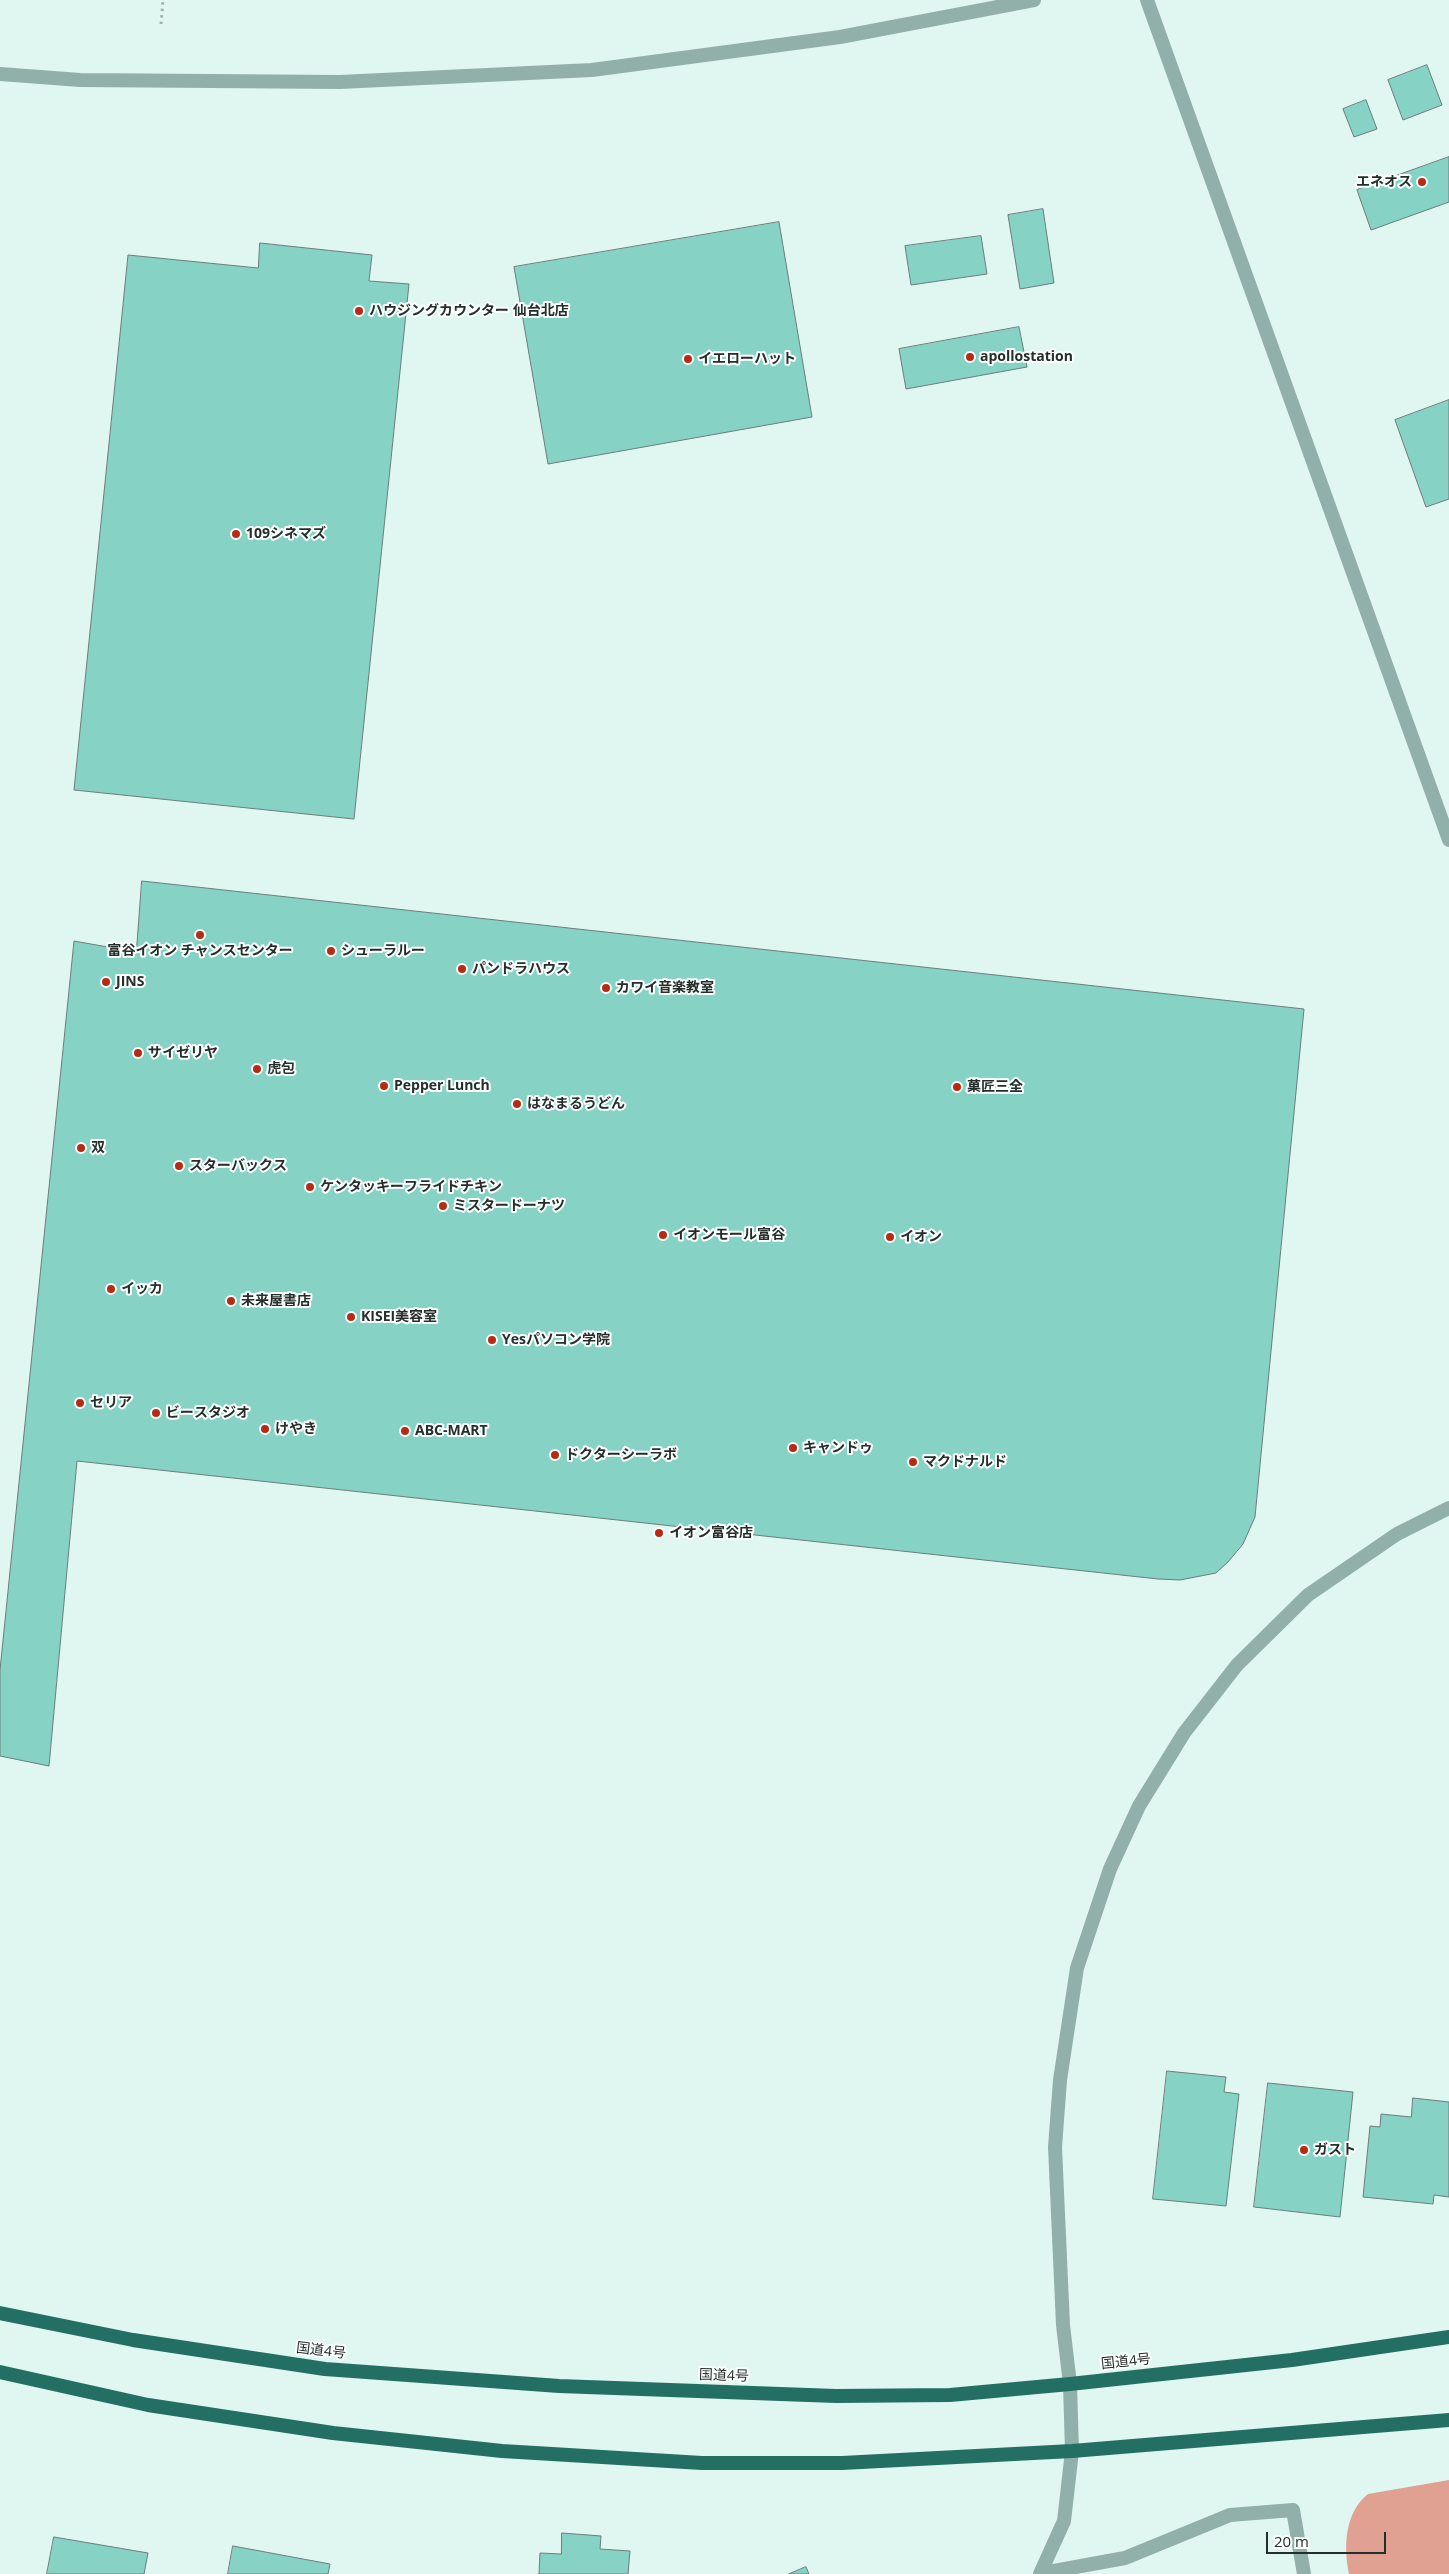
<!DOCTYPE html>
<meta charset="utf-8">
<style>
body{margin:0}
#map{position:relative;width:1449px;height:2574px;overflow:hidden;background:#e0f6f1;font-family:"Open Sans",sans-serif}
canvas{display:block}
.scale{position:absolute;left:1266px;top:2532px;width:120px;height:22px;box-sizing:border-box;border:2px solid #262e2c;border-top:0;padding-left:6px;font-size:15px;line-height:18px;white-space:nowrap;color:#262e2c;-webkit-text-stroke:4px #fbfffe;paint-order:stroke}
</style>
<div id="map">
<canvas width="1449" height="2574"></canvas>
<div class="scale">20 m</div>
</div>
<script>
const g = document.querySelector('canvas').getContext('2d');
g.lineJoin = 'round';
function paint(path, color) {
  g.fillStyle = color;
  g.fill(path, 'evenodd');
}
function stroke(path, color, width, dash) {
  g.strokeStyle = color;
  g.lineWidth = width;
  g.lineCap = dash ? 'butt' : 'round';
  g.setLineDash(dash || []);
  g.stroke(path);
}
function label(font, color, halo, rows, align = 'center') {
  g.font = font + ' "Open Sans","Noto Sans JP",sans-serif';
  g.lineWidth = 4;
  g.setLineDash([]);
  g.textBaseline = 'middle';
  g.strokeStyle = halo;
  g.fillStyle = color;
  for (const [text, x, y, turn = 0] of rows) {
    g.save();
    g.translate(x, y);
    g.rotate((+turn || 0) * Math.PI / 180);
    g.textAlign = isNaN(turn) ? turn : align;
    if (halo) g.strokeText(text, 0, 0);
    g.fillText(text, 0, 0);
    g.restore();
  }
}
const water = new Path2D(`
 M1449,2480v94h-100c-6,-27 -4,-62 19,-80z`);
const building = new Path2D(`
 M1427,65l15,40 -39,15 -15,-40z
 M1366,100l11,29 -23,8 -11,-28z
 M1449,157v45l-78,28 -14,-40z
 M1043,209l11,74 -34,6 -12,-74z
 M779,222l33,195 -264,47 -34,-197z
 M981,236l6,38 -76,11 -6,-39z
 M260,243l112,12 -3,26 40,3 -55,535 -280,-29 54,-535 130,13z
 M1019,327l8,40 -121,22 -7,-40z
 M1449,400v99l-23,8 -31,-87z
 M142,881l1162,128 -49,508 -12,27 -15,18 -12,11 -36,7 -22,-1 -1081,-118 -28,305 -49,-10v-86l74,-729 62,11z
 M1167,2071l59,6 -2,15 15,2 -13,112 -73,-7z
 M1268,2083l85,9 -13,125 -86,-10z
 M1413,2098l36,4v95l-15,-2 -1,9 -70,-7 7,-71 10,1 1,-13 30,3z
 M562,2533l39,3 -1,13 30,2 -2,23h-89l1,-21 21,1z
 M54,2537l94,16 -4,21h-97z
 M233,2546l97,18 -2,10h-100z
 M806,2567l3,7h-20z`);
const path = new Path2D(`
 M161,24l2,-24`);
const minor = new Path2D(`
 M1043,2573l82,-15 105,-43 63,-5 11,64`);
const tertiary = new Path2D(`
 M1147,0l302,840
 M0,74l80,6 260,2 252,-12 248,-33 194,-37
 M1040,2574l24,-53 8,-70 -2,-67 -7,-59 -8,-178 5,-67 17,-112 33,-99 29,-63 45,-73 53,-68 71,-70 89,-61 52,-26`);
const trunk = new Path2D(`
 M0,2313l133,27 192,29 234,17 277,10 114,-1 120,-11 222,-24 157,-23
 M0,2372l148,33 185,28 169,18 200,12h140l230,-12 377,-31`);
const markers = [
 [1422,182,5,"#b72b12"],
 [359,311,5,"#b72b12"],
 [970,357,5,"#b72b12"],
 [688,359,5,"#b72b12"],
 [236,534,5,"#b72b12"],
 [200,935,5,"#b72b12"],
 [331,951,5,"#b72b12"],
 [462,969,5,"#b72b12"],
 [106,982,5,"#b72b12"],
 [606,988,5,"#b72b12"],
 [138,1053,5,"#b72b12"],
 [257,1069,5,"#b72b12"],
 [384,1086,5,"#b72b12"],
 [957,1087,5,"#b72b12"],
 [517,1104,5,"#b72b12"],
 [81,1148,5,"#b72b12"],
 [179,1166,5,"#b72b12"],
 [310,1187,5,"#b72b12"],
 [443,1206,5,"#b72b12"],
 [663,1235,5,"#b72b12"],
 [890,1237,5,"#b72b12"],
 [111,1289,5,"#b72b12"],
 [231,1301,5,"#b72b12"],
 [351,1317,5,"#b72b12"],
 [492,1340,5,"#b72b12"],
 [80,1403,5,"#b72b12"],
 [156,1413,5,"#b72b12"],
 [265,1429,5,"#b72b12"],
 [405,1431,5,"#b72b12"],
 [793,1448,5,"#b72b12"],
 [555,1455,5,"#b72b12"],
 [913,1462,5,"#b72b12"],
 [659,1533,5,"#b72b12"],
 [1304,2150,5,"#b72b12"]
];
const poiNames = [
 ["エネオス",1412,182,"right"],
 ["ハウジングカウンター 仙台北店",369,311],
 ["apollostation",980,357],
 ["イエローハット",698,359],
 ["109シネマズ",246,534],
 ["富谷イオン チャンスセンター",200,951,"center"],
 ["シューラルー",341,951],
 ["パンドラハウス",472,969],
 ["JINS",116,982],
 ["カワイ音楽教室",616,988],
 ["サイゼリヤ",148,1053],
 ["虎包",267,1069],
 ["Pepper Lunch",394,1086],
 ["菓匠三全",967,1087],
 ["はなまるうどん",527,1104],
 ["双",91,1148],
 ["スターバックス",189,1166],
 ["ケンタッキーフライドチキン",320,1187],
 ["ミスタードーナツ",453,1206],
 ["イオンモール富谷",673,1235],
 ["イオン",900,1237],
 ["イッカ",121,1289],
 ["未来屋書店",241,1301],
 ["KISEI美容室",361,1317],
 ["Yesパソコン学院",502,1340],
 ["セリア",90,1403],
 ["ビースタジオ",166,1413],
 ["けやき",275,1429],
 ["ABC-MART",415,1431],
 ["キャンドゥ",803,1448],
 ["ドクターシーラボ",565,1455],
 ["マクドナルド",923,1462],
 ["イオン富谷店",669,1533],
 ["ガスト",1314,2150]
];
const streetNames = [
 ["国道4号",321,2351,7],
 ["国道4号",1126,2362,-6],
 ["国道4号",724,2376,2]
];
paint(water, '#e0a193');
paint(building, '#86d2c4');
stroke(building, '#6b7e7a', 1);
stroke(path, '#a2b3af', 3, [2.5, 4]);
stroke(minor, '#91b0a9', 14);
stroke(tertiary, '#91b0a9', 14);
stroke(trunk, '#246f64', 14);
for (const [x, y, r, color] of markers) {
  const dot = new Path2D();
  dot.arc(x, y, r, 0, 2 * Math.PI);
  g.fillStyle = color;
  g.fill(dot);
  stroke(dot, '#fbfffe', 2);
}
label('bold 14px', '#262e2c', '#fbfffe', poiNames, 'left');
label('14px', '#262e2c', '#fbfffe', streetNames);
</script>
